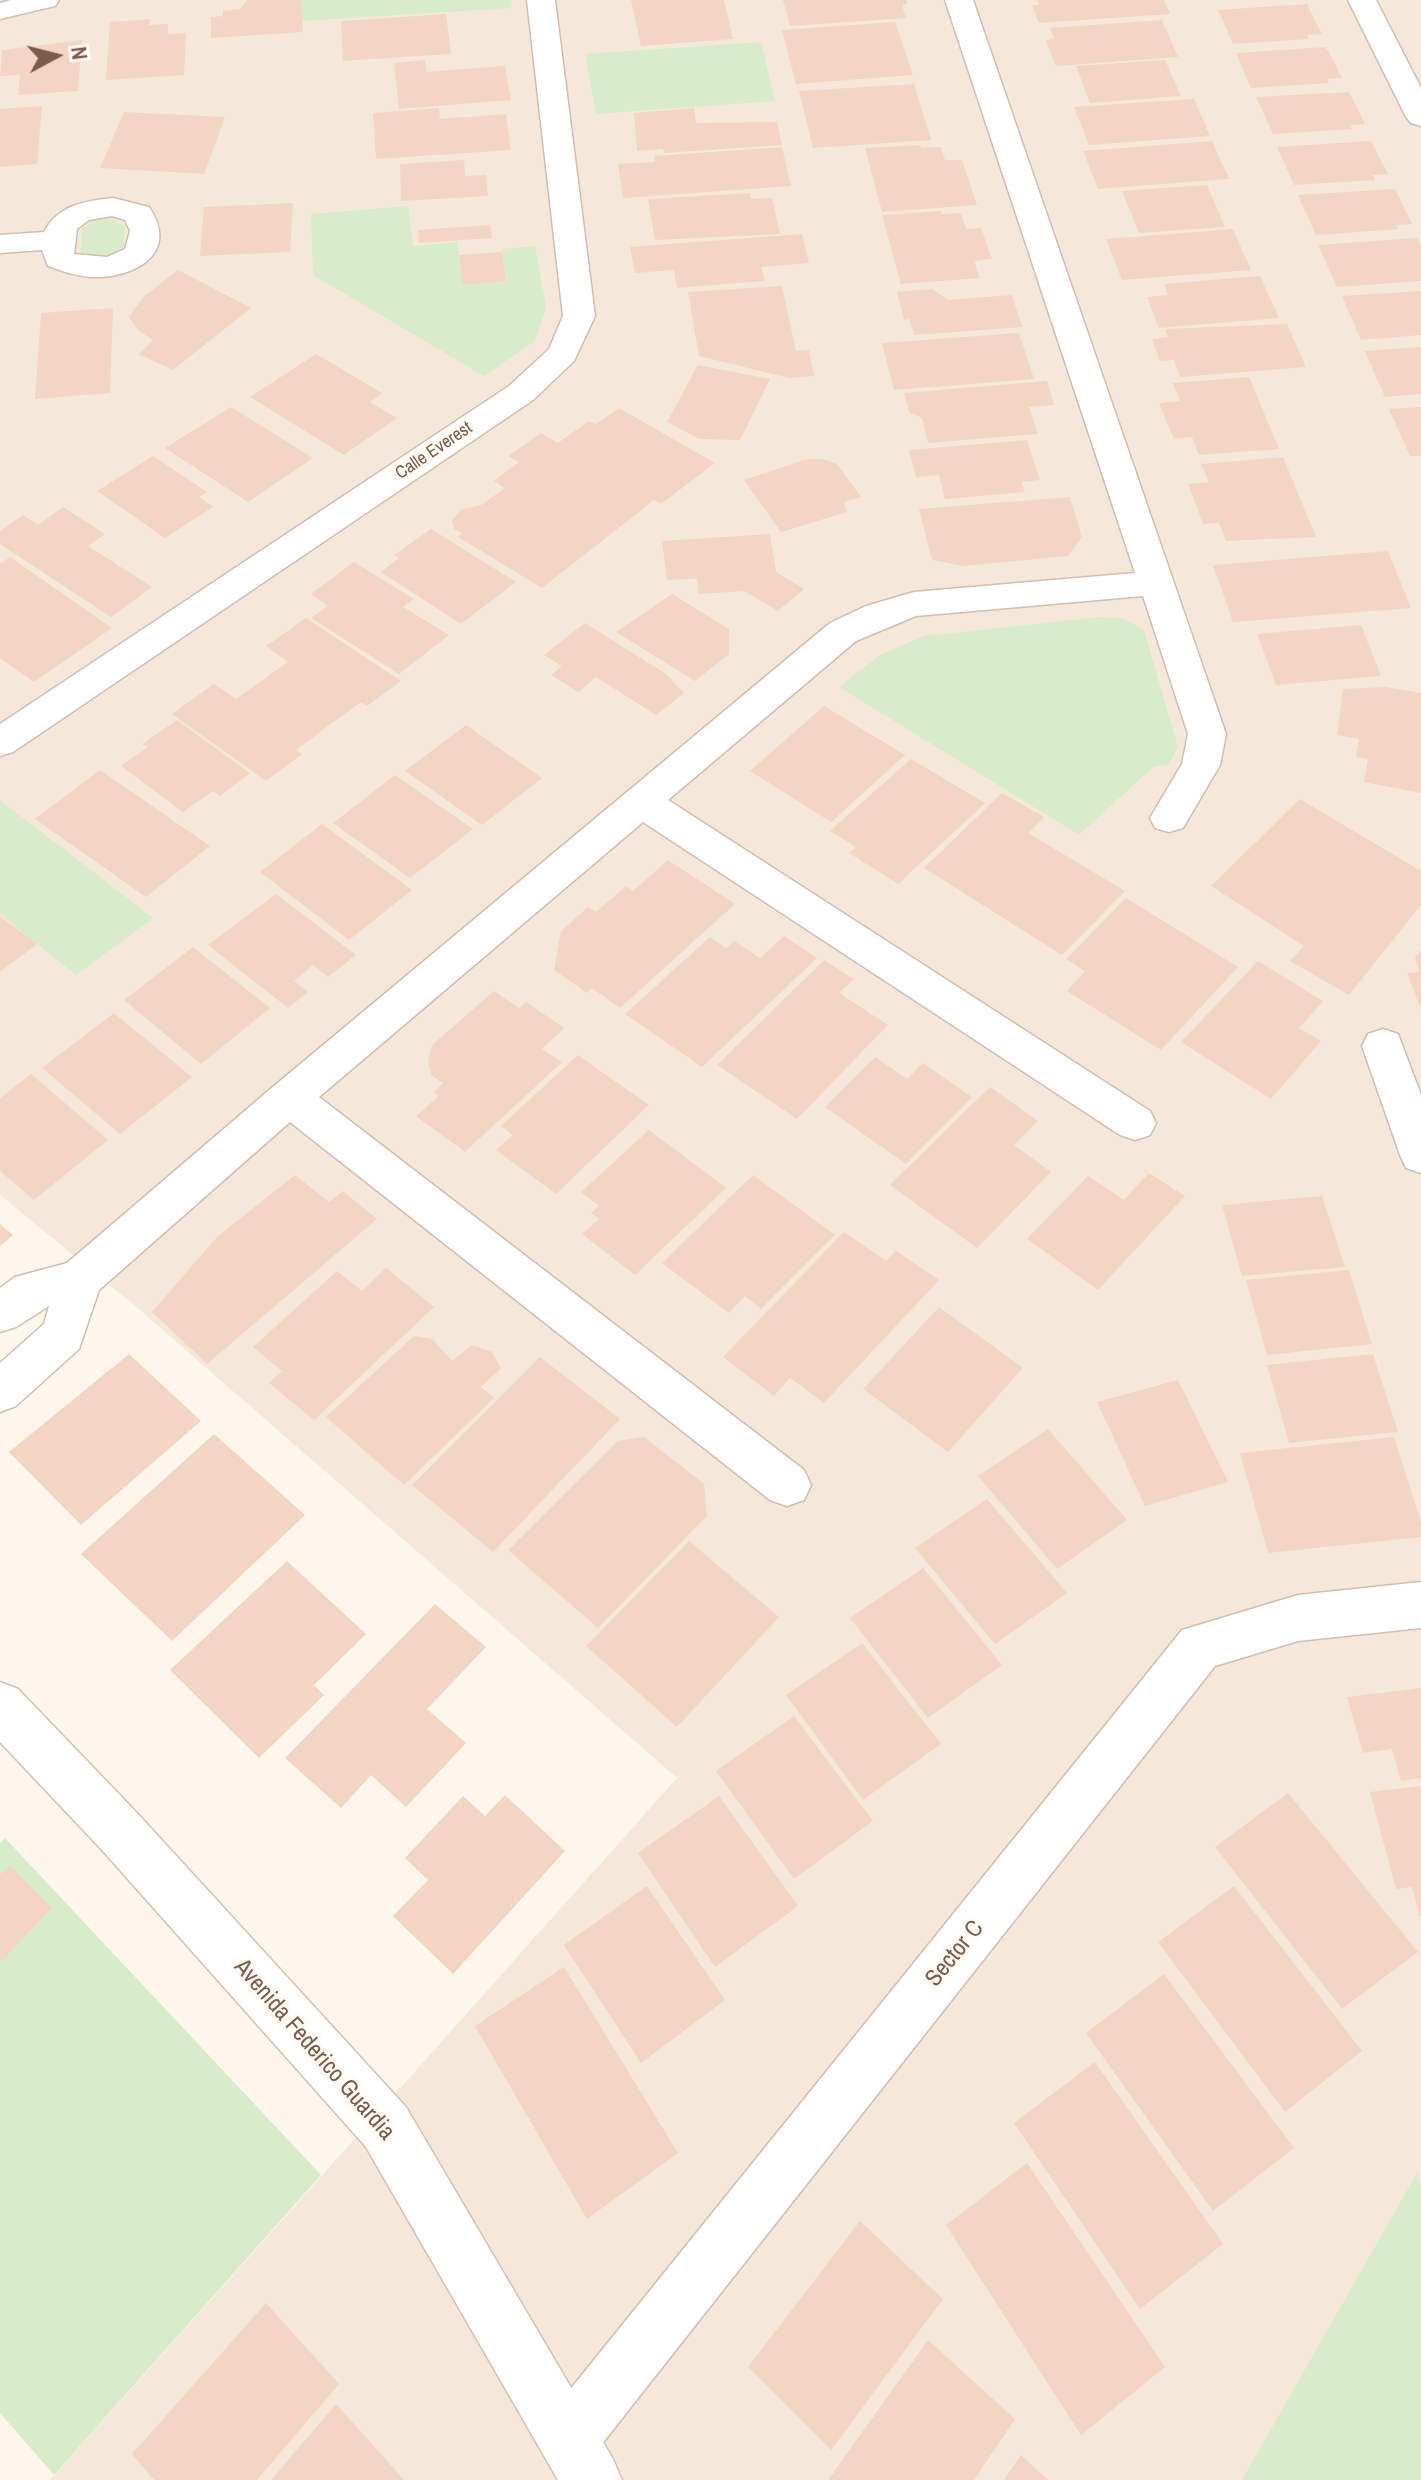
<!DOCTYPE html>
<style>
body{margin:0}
#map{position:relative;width:1421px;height:2480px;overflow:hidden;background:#fdf6ec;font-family:"Archivo Narrow",sans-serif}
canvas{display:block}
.north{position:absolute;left:16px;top:16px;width:80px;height:80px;-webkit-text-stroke:6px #fffaf3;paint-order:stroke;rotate:83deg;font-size:22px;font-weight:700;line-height:32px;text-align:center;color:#7a5c4d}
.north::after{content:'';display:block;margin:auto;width:28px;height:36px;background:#7a5c4d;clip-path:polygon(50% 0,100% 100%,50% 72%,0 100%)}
</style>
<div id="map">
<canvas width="1421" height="2480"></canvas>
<div class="north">N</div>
</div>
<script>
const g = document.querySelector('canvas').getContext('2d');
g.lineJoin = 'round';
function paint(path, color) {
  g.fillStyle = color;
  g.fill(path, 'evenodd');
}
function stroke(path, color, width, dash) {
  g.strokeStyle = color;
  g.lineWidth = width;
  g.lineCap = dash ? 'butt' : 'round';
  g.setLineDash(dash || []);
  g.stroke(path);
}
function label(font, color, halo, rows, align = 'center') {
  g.font = font + ' "Archivo Narrow",sans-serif';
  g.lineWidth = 7;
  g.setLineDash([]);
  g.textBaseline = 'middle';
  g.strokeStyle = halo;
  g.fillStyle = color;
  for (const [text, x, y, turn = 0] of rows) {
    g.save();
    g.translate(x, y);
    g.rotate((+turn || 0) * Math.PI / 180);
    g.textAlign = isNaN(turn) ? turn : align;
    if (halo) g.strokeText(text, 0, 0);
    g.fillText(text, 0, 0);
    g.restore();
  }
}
const residential = new Path2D(`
 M0,0h1421v2480h-1371l627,-702 -536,-467 -141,-116z`);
const green = new Path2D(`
 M301,0h210l1,8 -210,13z
 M761,42l14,59 -179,13 -11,-60z
 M408,206l5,40 44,-4 5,42 44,-3 -4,-32 33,-3 11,61 -11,34 -51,35 -171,-101 -2,-61z
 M112,219l13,7 -2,24c-15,7 -27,11 -42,3l1,-25 13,-8z
 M1100,617l22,1 22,12 34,117 -9,17 -16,3 -74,68 -240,-148 41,-32 44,-19z
 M0,800l153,118 -77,57 -76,-61z
 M5,1838l316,337 -267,300 -54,-62v-570z
 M1417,2173l4,14v293h-179z`);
const building = new Path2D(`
 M247,0h54l2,32 -92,6v-21l12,-1v-5l17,-2z
 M631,0h93l9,39 -92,7z
 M783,0h123l1,4 -5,1 4,13 -116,8z
 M1037,0h127l6,14 -131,9 -7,-18h7z
 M1307,4l15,30 -15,1 2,4 -76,5 -15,-34z
 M446,14l5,40 -108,7 -2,-40z
 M150,19l-1,6 19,-1v10l18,-1 -2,42 -78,5 4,-58z
 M1162,20l16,37 -122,9 -10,-25 8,-3 -4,-10z
 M895,22l18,53 -117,9 -14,-54z
 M82,40l-4,51 -60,4 2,-20 -20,1 2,-26z
 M1326,47l16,31 -15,1 2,4 -78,5 -15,-35z
 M425,60l1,12 79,-6 6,34 -112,9 -5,-46z
 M1165,60l16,36 -91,7 -14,-37z
 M914,84l17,56 -118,8 -14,-57z
 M1349,92l16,32 -15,1 2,4 -79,5 -17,-37z
 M1194,99l16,37 -121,9 -15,-38z
 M42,106l-5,58 -37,3v-58z
 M439,108l1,11 66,-5 5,36 -135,9 -3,-46z
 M694,108l2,15 81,-1 5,23 -118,8 -1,-4 -26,2 -3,-38z
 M124,112l101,5 -21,57 -104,-6z
 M1212,141l17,38 -131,10 -15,-38z
 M1371,141l17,33 -15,1 2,5 -81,5 -17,-38z
 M920,145l2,3 19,-1 4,13h17l15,45 -95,7 -17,-64z
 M782,147l9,39 -168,12 -5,-34 37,-2 -1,-6z
 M464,160l1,16 21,-1 2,21 -87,5 -1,-37z
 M1207,185l18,42 -86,6 -17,-42z
 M1395,189l17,35 -16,1 3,4 -83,6 -18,-40z
 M750,193l1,6 21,-1 8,36 -125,6 -7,-41z
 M293,203l-3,49 -90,4 4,-49z
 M941,211l1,3 19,-1 5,16 15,-1 11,31 -18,2 6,17 -79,6 -19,-69z
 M490,225l2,13 -73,5 -1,-13z
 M1233,229l18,41 -129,10 -16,-41z
 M802,234l7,29 -48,4 4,14 -88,7 -3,-18 -39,3 -5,-26z
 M1417,238l4,9v34l-84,6 -19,-42z
 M502,252l4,29 -44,4 -3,-30z
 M178,270l73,38 -78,62 -34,-16 14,-14 -14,-9 -10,-14 14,-20z
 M1260,276l19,42 -120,10 -12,-31 21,-2 -4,-11z
 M782,286l14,65 13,-1 5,26 -25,2 -90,-22 -11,-64z
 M932,289l16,11 64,-5 10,32 -108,8 -5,-16 -5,1 -7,-28z
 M1421,291v44l-60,5 -19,-44z
 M113,308l-3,85 -75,6 6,-86z
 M1287,324l19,43 -126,10 -6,-17 -14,1 -8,-22 16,-2 -3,-8z
 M1019,333l15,46 -140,11 -12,-47z
 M1421,347v47l-36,3 -20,-46z
 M316,354l66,39 -12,9 27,16 -53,37 -94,-58z
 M698,365l72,14 -30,61 -41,-1 -32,-17z
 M1249,377l30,72 -80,6 -7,-18 -18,2 -15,-36 21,-2 -7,-18z
 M1047,381l7,24 -25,2 9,27 -110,9 -6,-25 -13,-6 -5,-19z
 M231,407l82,51 -65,44 -83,-54z
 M1421,407v49h-11l-21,-47z
 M619,408l96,55 -54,41 -7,-4 -112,88 -84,-51 4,-4 -8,-4 -2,-9 9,-10 20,-5 24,-17 -11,-7 25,-19 -11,-6 33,-23 17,10 31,-22 7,3z
 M1027,440l13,40 -19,2 4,10 -80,7 -6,-24 -23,2 -7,-27z
 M153,456l54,36 -8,5 14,10 -48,31 -68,-47z
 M1283,457l33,80 -90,4 -7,-18 -16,1 -15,-40 21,-2 -8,-18z
 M808,459h15l14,5 24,33 -17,5 3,10 -66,20 -37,-52z
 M1070,497l12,40 -14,19 -104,10 -32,-6 -13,-51z
 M63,507l42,27 -17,12 64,41 -41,30 -111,-73v-13l23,-16 15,10z
 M431,529l85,53 -55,42 -80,-52 18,-14 -5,-3z
 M770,534l6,38 28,17 -26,22 -34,-20 -45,3 -2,-15 -30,1 -5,-39z
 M1388,551l23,57 -178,14 -20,-57z
 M10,557l102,71 -78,54 -34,-24v-94z
 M354,562l60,37 -11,8 46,28 -50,39 -88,-56 17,-12 -17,-12z
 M672,594l57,35v25l-34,27 -79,-49z
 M306,618l95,63 -34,25 -6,-4 -33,24 -32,24 6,4 -36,27 -94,-67 42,-30 22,15 52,-37 -22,-16z
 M585,623l81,51 18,19 -28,22 -60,-38 -18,15 -27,-17 11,-9 -18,-11z
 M1361,625l20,51 -105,9 -19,-51z
 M1386,687l35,6v100l-57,-11 4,-23 -12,-2 3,-18 -22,-4 6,-46z
 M824,706l81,49 -74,67 -81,-51z
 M177,720l73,53 -30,23 -7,-5 -30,21 -62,-46 27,-19 -6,-3z
 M466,725l76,53 -60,47 -77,-54z
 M911,759l74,44 -87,81 -49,-31 7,-6 -26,-16z
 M100,770l110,76 -64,51 -111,-78z
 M395,775l78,54 -63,49 -77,-55z
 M1002,793l42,24 -16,16 97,58 -63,64 -138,-87z
 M1300,799l121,72v34l-72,90 -59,-34 14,-15 -93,-60z
 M322,824l90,66 -63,50 -89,-68z
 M668,860l67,44 -115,104 -28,-20 -5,5 -33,-23 7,-39 27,-24 8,5 30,-26 7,5z
 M276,894l80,61 -28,22 -15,-12 -19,16 14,11 -20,16 -80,-63z
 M1126,898l112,69 -77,83 -94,-59 18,-20 -19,-12z
 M0,916l37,28 -37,28z
 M784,936l33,22 -115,109 -77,-53 85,-77 16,11 8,-7 26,17z
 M193,947l77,61 -69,56 -77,-64z
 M1421,950v59l-14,-36 13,-1 -5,-14z
 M824,960l30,19 -15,14 49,32 -91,94 -80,-54z
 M1258,961l65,40 -24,27 22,13 -50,58 -90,-57z
 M494,991l25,17 7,-6 38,26 -22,21 20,13 -97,90 -49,-36 23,-20 -5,-4 9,-9 -12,-8 -3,-14 4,-16z
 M114,1013l78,64 -72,57 -78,-66z
 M578,1055l71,50 -93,89 -60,-44 17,-15 -12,-9z
 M875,1057l32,22 16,-16 49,34 -66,67 -81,-57z
 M31,1074l77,66 -74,60 -34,-29v-73z
 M990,1087l48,34 -24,24 37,27 -74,76 -87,-63z
 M649,1130l77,58 -91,87 -53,-41 17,-15 -8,-6 8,-7 -18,-14z
 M1149,1173l36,23 -87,94 -71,-51 61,-63 36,24z
 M295,1175l34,27 14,-11 34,28 -170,145 -55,-52 65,-75z
 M753,1175l82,60 -74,74 -16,-13 -16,17 -67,-50z
 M1322,1196l23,71 -103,9 -20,-71z
 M0,1224l13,11 -13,11z
 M844,1232l42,29 10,-10 43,29 -115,123 -34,-25 -16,18 -51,-39z
 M386,1268l48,39 -120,113 -45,-37 13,-12 -29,-24 84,-76 25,20z
 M1349,1270l23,74 -105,11 -21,-75z
 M939,1307l84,61 -75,84 -85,-63z
 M414,1336l18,3 20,22 20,-16 20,7 9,16 -20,19 13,11 -90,87 -78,-68z
 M129,1354l72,67 -120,104 -72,-73z
 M1373,1354l25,78 -109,11 -22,-78z
 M540,1357l80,62 -127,133 -81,-67z
 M1178,1380l50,102 -83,24 -48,-104z
 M1048,1429l79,91 -70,49 -79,-93z
 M214,1434l91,81 -133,126 -91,-87z
 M644,1437l60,47 3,32 -109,112 -90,-78 110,-109z
 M1394,1437l27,85v15l-153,16 -28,-100z
 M987,1499l80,94 -72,51 -80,-96z
 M689,1541l90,76 -102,110 -91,-81z
 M287,1561l79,73 -52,51 10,10 -65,63 -89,-88z
 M923,1568l79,97 -74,53 -78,-100z
 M435,1604l51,43 -59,62 39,34 -60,64 -35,-32 -30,33 -56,-50z
 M862,1643l79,101 -78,56 -77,-105z
 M1421,1688v90l-20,3 -9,-32 -29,4 -16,-56z
 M794,1716l79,105 -79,58 -78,-108z
 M1421,1786v130l-1,1 -8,-30 -16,2 -26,-97z
 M1288,1793l130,159 -76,57 -127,-162z
 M505,1795l60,56 -112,123 -60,-58 35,-36 -23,-22 58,-62 22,20z
 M719,1796l79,110 -83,61 -77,-114z
 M10,1866l42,42 -52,54v-87z
 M647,1886l78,114 -84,63 -77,-118z
 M1234,1886l128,165 -77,61 -127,-170z
 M564,1967l114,186 -91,66 -112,-193z
 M1164,1974l130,174 -81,63 -127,-178z
 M1095,2062l128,182 -83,65 -126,-186z
 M1027,2163l138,204 -84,68 -135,-210z
 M860,2221l83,78 -112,151 -83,-83z
 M266,2303l73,81 -82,96h-103l-22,-26z
 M928,2340l87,79 -41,61h-146z
 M336,2404l68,76h-133z
 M1021,2455l27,25h-44z`);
const street = new Path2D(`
 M11,0h48l-4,6 -55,13v-16z
 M527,0h28l40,316 -21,45 -41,39 -520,352 -13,4v-32l509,-338 40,-37 14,-33z
 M945,0h28l253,734 -6,31 -37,63 -14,4 -14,-4 -5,-10 32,-54 6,-30 -45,-138 -227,20 -60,25 -188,159 482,311 6,12 -6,12 -15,5 -15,-5 -477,-313 -324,275 485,373 7,15 -7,15 -17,6 -17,-6 -480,-378 -191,168 -20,59 -63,57 -16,6v-49l44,-39 5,-18 -33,21 -16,5v-44l15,-11 52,-14 207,-177 556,-463 36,-17 48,-14 221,-19z
 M1348,0h28l45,88v38l-10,-3 -5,-6z
 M113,198l36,9c32,47 -16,72 -58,70 -15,-1 -29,-6 -43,-11l-6,-16 -42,3v-18l44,-3c14,-27 41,-31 69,-34zM112,216l13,4 5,11 -5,18 -18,8 -33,-3 3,-25 12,-9z
 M1383,1029l15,5 23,61v78l-15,-5 -6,-13 -38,-109 6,-12z
 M1421,1582v46l-123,13 -83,25 -625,793 -21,9 -21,-9 -9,-21 9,-21 634,-787 116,-35z`);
const secondary = new Path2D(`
 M0,1682l18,7 120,125 268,293 207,352 9,21h-64l-192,-333 -264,-297 -102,-108z`);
const farStreetnames = [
 ["Calle Everest",434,451,-34]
];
const nearStreetnames = [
 ["Sector C",955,1954,-51],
 ["Avenida Federico Guardia",314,2050,49]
];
paint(residential, '#f5e8da');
paint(green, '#d8ecc9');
paint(building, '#f3d5c3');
stroke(street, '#d1beb0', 3);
stroke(secondary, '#d6c0b0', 3);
paint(street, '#fff');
paint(secondary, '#fff');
label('18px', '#7a5c4d', '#fffaf3', farStreetnames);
label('24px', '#7a5c4d', '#fffaf3', nearStreetnames);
</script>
